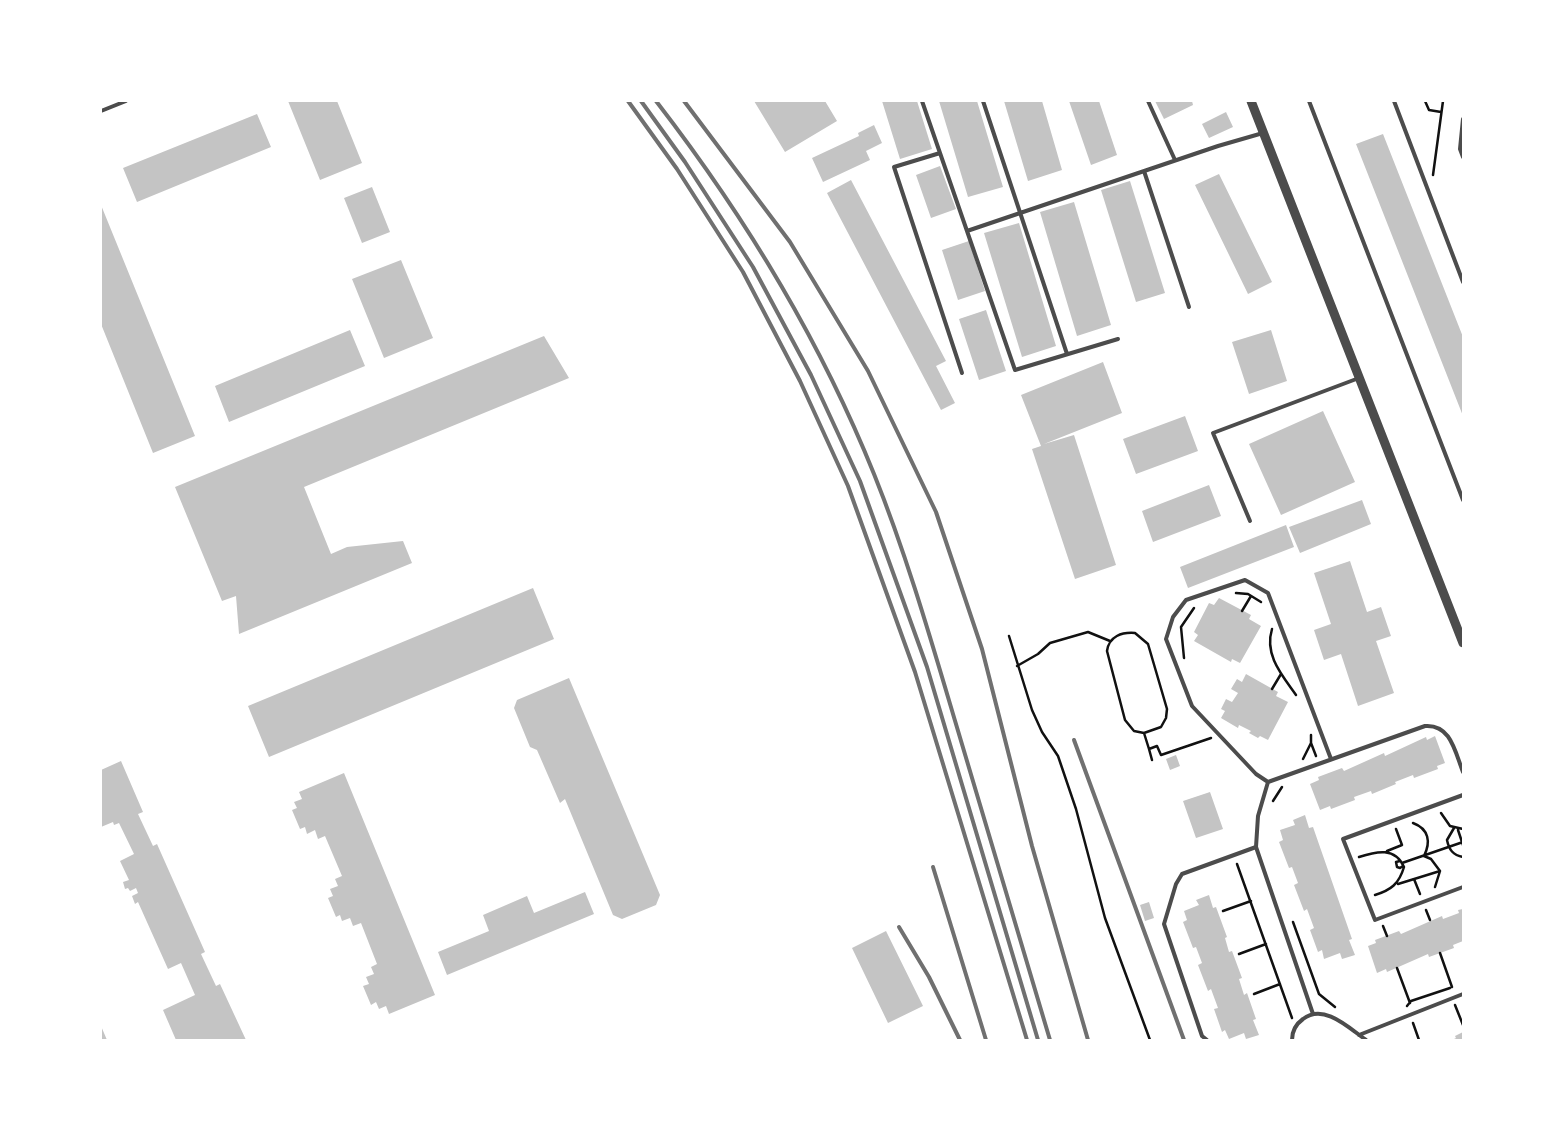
<!DOCTYPE html>
<style>
body{margin:0}
#map{position:relative;width:1564px;height:1141px;overflow:hidden;background:#fff;font-family:"Work Sans",sans-serif}
canvas{display:block}
.frame{position:absolute;inset:0;border:102px solid #fff;pointer-events:none}
</style>
<div id="map">
<canvas width="1564" height="1141"></canvas>
<div class="frame"></div>
</div>
<script>
const g = document.querySelector('canvas').getContext('2d');
g.lineJoin = 'round';
function paint(path, color) {
  g.fillStyle = color;
  g.fill(path, 'evenodd');
}
function stroke(path, color, width, dash) {
  g.strokeStyle = color;
  g.lineWidth = width;
  g.lineCap = dash ? 'butt' : 'round';
  g.setLineDash(dash || []);
  g.stroke(path);
}
const building = new Path2D(`
 M288,101h49l25,62 -42,17z
 M754,101h71l12,20 -52,31z
 M882,101h35l15,48 -32,10z
 M939,101h38l26,86 -35,10z
 M1004,101h38l20,69 -34,11z
 M1069,101h30l18,54 -26,10z
 M1155,101h37l1,4 -29,14z
 M1226,112l7,15 -24,11 -7,-14z
 M257,114l14,33 -134,55 -14,-34z
 M874,125l8,18 -16,8 4,9 -47,22 -11,-24 47,-22 -1,-3z
 M1383,134l80,203v79l-107,-272z
 M940,166l16,43 -25,9 -15,-43z
 M1219,174l53,108 -24,12 -53,-109z
 M851,180l95,181 -10,5 19,37 -14,7 -114,-217z
 M1130,181l35,112 -29,9 -35,-112z
 M372,187l18,45 -28,11 -18,-45z
 M1074,202l37,123 -34,11 -37,-124z
 M101,205l94,231 -42,17 -52,-129z
 M1019,223l37,123 -34,11 -38,-124z
 M969,241l16,50 -27,9 -16,-50z
 M401,260l32,78 -49,20 -32,-79z
 M986,310l20,61 -27,9 -20,-61z
 M350,330l15,36 -136,56 -14,-36z
 M1271,330l16,51 -38,13 -17,-52z
 M544,336l25,42 -265,109 27,67 16,-7 56,-6 9,22 -173,71 -3,-38 -14,5 -47,-114z
 M1103,362l19,51 -78,31 30,-9 42,130 -41,14 -43,-130 9,-3 -20,-51z
 M1323,411l32,71 -74,33 -32,-71z
 M1185,416l13,35 -62,23 -13,-35z
 M1209,485l12,31 -68,26 -11,-31z
 M1362,500l9,24 -71,29 -11,-26z
 M1286,525l8,22 -106,41 -8,-21z
 M1350,561l17,51 14,-5 10,29 -15,5 18,52 -36,13 -17,-52 -17,6 -10,-30 17,-6 -17,-51z
 M533,588l21,51 -285,118 -21,-51z
 M1219,598l32,17 -2,4 12,7 -21,37 -8,-4 -1,3 -37,-21 4,-6 -4,-3 15,-29 5,2z
 M1246,674l32,18 -2,4 12,6 -20,38 -8,-4 -2,2 -9,-5 2,-2 -12,-6 -1,3 -17,-10 4,-7 -4,-2 5,-10 6,3 6,-9 -7,-4 6,-10 5,3z
 M569,678l91,217 -4,10 -34,14 -9,-4 -48,-116 -5,4 -23,-53 -7,-3 -16,-39 3,-8z
 M1435,736l10,27 -8,3 1,3 -24,9 -1,-3 -18,7 1,2 -24,10 -1,-3 -17,6 1,3 -24,9 -1,-3 -10,4 -10,-26 9,-4 -1,-3 24,-9 2,3 40,-18 1,3 41,-19 1,3z
 M1176,755l4,11 -10,4 -4,-11z
 M121,761l22,51 -5,2 15,32 4,-2 48,108 -4,2 15,32 4,-2 26,56h-70l-13,-30 32,-15 -14,-32 -13,6 -30,-67 -3,2 -3,-8 6,-3 -2,-5 -6,3 -2,-3 -3,1 -2,-7 6,-2 -9,-19 14,-7 -15,-31 -5,2 -1,-3 -12,5v-57z
 M344,773l91,222 -46,19 -3,-8 -7,3 -3,-7 -5,3 -8,-19 6,-2 -3,-7 8,-3 -3,-7 6,-3 -16,-41 -8,3 -3,-8 -8,3 -2,-6 -4,2 -8,-19 5,-2 -3,-7 8,-3 -3,-7 7,-3 -17,-40 -7,3 -3,-9 -8,4 -2,-7 -5,2 -8,-19 5,-2 -3,-6 8,-3 -3,-7z
 M1210,792l13,37 -27,9 -13,-37z
 M1305,815l4,13 4,-1 39,112 -3,1 6,15 -13,4 -2,-6 -16,6 -2,-9 -4,2 -8,-22 4,-2 -7,-19 -3,2 -10,-26 4,-2 -6,-16 -3,1 -10,-26 4,-2 -3,-10 15,-5 -2,-5z
 M585,892l9,22 -147,61 -9,-23 51,-21 -6,-16 44,-19 7,17z
 M1209,895l4,13 3,-1 11,30 -2,1 4,14 3,-1 10,27 -3,1 5,16 3,-2 9,26 -3,1 6,15 -13,4 -2,-6 -15,6 -4,-9 -3,2 -8,-23 4,-1 -7,-19 -3,2 -10,-26 4,-2 -6,-16 -3,1 -10,-26 4,-2 -3,-9 15,-6 -3,-5z
 M1149,902l5,16 -9,3 -5,-16z
 M1463,909v32l-10,4 1,3 -25,9 -1,-3 -41,18 -1,-3 -9,4 -9,-27 8,-3 -1,-3 24,-9 2,3 41,-18 1,3 16,-6 -1,-3z
 M886,931l37,75 -35,17 -36,-75z
 M101,1026l6,14h-6z
 M1463,1032v8h-11l4,-2 -1,-2z`);
const path = new Path2D(`
 M1425,101l4,9 12,2
 M1433,175l10,-74
 M1236,593l12,1 13,8
 M1242,611l9,-15
 M1272,629c-8,26 10,46 24,66
 M1009,636l23,74 10,22 16,24 18,53 29,109 45,122
 M1184,658l-3,-31 13,-19
 M1017,666l21,-12 12,-11 38,-11 22,9
 M1272,689l9,-15
 M1144,733l17,-6 5,-9 1,-9 -19,-65 -13,-11c-13,-1 -26,3 -28,18l18,69 9,11 10,2 5,16 8,-3 4,9 50,-17
 M1311,743l5,13
 M1149,749l3,11
 M1303,759l8,-16v-8
 M1273,801l9,-14
 M1441,813l9,13 13,3
 M1413,823c16,6 18,19 11,33l7,3 9,12 -5,16
 M1454,828l-7,12c2,10 6,15 16,17
 M1458,830l5,15
 M1387,851l15,-6 -6,-16
 M1359,857c18,-6 36,-10 45,10 -5,17 -13,23 -29,28
 M1400,861l-4,1 1,5 3,1 3,-2
 M1402,863l61,-21
 M1237,864l55,154
 M1414,879l6,15
 M1398,884l42,-13
 M1426,910l4,10
 M1223,911l28,-10
 M1293,922l26,72 16,13
 M1383,926l4,10
 M1440,953l12,34
 M1239,954l27,-10
 M1397,968l13,35
 M1254,994l26,-10
 M1455,1005l8,20
 M1407,1006l4,-5 39,-13
 M1413,1023l6,17`);
const service = new Path2D(`
 M922,101l45,130
 M983,101l84,253
 M1148,101l27,59
 M1309,101l154,399
 M1394,101l69,181
 M101,111l25,-10
 M1463,119l-3,30 3,8
 M940,153l-46,14 68,206
 M1144,171l45,136
 M1118,339l-103,31 -48,-139 251,-85 45,-13
 M1250,521l-37,-88 146,-55
 M1268,782l-12,-8 -64,-68 -26,-67 7,-22 13,-17 59,-20 23,13 63,166
 M1463,795l-120,44 32,81 88,-33
 M1313,1014l-57,-167 2,-31 10,-34 157,-56c26,-2 30,26 38,46
 M1359,1035l104,-41
 M1207,1040l-5,-4 -38,-112 12,-40 6,-10 74,-27
 M1292,1040c0,-8 4,-16 11,-21 21,-16 46,9 63,21`);
const tertiary = new Path2D(`
 M1251,101l212,542`);
const rail = new Path2D(`
 M628,101l49,68 66,103 57,109 48,105 67,186 112,368
 M641,101l44,61 68,105 58,108 49,106 67,186 111,373
 M656,101c88,114 164,239 218,373 31,77 55,159 79,240 32,108 64,217 97,326
 M684,101l106,141 78,129 68,141 46,137 50,197 56,194
 M1074,740l110,300
 M933,867l53,173
 M899,927l30,50 31,63`);
paint(building, '#c4c4c4');
stroke(path, '#111', 2.5);
stroke(service, '#4c4c4c', 4);
stroke(tertiary, '#4c4c4c', 9);
stroke(rail, '#707070', 4);
</script>
